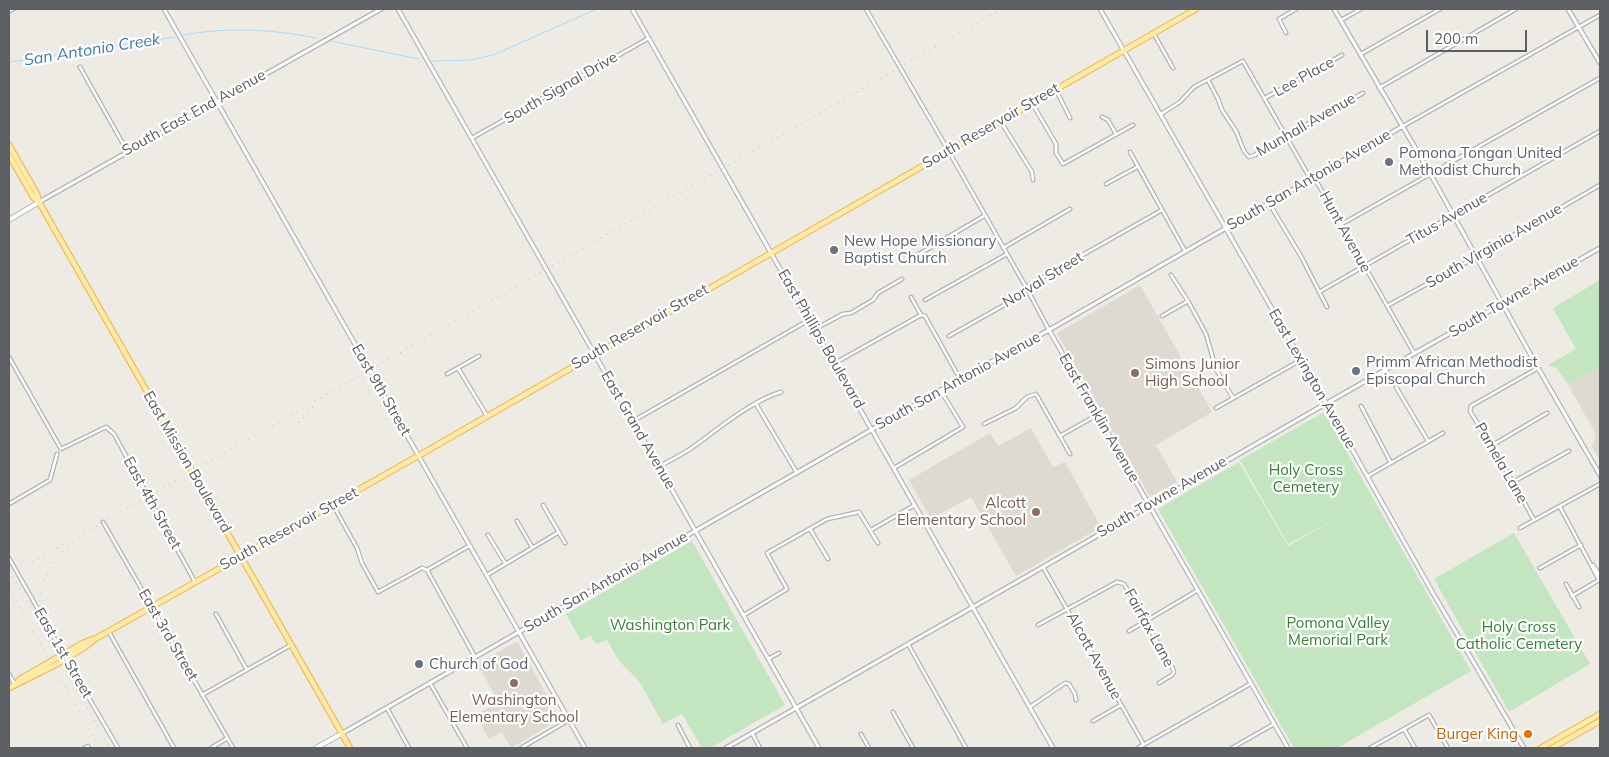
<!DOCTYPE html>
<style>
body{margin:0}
#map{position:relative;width:1609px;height:757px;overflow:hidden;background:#eeebe4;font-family:Mulish,sans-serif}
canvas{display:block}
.frame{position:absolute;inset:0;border:10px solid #5c6064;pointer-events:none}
.scale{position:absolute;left:1426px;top:30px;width:101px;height:22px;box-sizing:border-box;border:2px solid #5c6064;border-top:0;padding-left:6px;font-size:15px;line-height:18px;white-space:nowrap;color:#5c6064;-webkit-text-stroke:4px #fff;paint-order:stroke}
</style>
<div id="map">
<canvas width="1609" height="757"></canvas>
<div class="frame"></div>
<div class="scale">200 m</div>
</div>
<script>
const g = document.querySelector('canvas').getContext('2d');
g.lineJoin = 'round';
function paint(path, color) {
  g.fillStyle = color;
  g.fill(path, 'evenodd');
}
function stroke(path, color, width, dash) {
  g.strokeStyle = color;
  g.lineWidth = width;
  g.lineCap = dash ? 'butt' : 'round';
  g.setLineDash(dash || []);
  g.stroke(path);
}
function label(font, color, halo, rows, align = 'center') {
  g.font = font + ' Mulish,sans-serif';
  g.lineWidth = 4.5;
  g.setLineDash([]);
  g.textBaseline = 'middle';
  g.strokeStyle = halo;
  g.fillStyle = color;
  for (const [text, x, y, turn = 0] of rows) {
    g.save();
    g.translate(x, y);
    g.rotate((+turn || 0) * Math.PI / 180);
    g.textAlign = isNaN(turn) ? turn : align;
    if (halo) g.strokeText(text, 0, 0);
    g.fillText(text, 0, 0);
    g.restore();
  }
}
const education = new Path2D(`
 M1140,285l72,127 -56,33 21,37 -26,14 -2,-1 -92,-162z
 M1600,367v94l-8,-14 4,-13 -28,-49z
 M1031,428l22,39 12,-5 36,65 -85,49 -45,-79 -40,22 -22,-39 81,-47 8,13z
 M516,642l2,1 42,76 -49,29 -9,-16 -13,7 -14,-24 24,-13 -22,-38z`);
const green = new Path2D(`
 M1600,280v87l-32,18 -11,-17 -9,-3 28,-16 -23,-41z
 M1324,412l147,259 -134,77h-43l-136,-239 81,-47 49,84 49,-28 -49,26 -48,-84z
 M1514,533l76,131 -81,48 -75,-133z
 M692,541l93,164 -75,43h-8l-20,-34 -19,10 -24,-43 -20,-20 -12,-21 -11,4 -6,-9 -9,6 -15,-27z`);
const stream = new Path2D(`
 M183,35c44,-8 89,-6 133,3
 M330,41l89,18
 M433,61l38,-1 22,-5 104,-46
 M9,62l166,-25`);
const minor = new Path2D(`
 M866,9l82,141 78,137 23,43
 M1341,20l20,-11
 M1286,33l-7,-14 17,-10
 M1154,34l19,34
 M1361,54l79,-45
 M80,67l47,84
 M1208,80l10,19 4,11 14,21 8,20 5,6 6,-2 6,-5 102,-57
 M1379,88l137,-79
 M1056,90l14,28
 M1265,98l77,-43
 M1032,103l24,41v9l7,11 70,-39
 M1161,114l19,-12 14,-15 49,-26 64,112 11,11 96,169
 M1102,117l6,3 8,14
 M1001,122l31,50 1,8
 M1403,126l197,-111
 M472,138l177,-100
 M1130,152l55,99
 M1106,184l31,-17
 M1269,203l33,55 25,49
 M1340,225l260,-147
 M1003,248l67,-39
 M914,257l70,-41
 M1171,275l17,26 18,33 10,35 17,29
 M1319,292l281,-161
 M911,297l10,18 4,1 35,63
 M925,300l82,-46
 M1387,306l89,-49 124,-72
 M1162,316l26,-15
 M815,329l28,-15 8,-1 22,-13 5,-7 24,-14
 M949,336l73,-41 4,-8 136,-77
 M9,357l52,92 45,-22 8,7 81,148
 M835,363l86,-48
 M458,368l29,48
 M447,374l32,-18
 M1396,387l32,54
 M756,404l41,69
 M1361,406l30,57
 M1216,408l85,-48
 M633,421l176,-101
 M984,424l32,-16 11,-11 9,-3 34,60
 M1060,436l37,-21
 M1491,446l56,-33
 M659,467c11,-7 23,-12 34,-20 25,-18 58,-46 88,-55
 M894,468l69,-41 -22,-36
 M1368,476l75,-43
 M1513,482l56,-31
 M9,504l41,-24 7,-26
 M333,505l24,43 5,15 16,29 44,-24 5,2 42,-24
 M543,505l22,38
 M1560,507l39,73
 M1534,520l-21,-38 -43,-71 1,-5 67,-38
 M517,521l15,26
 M103,522l130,226
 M1520,528l80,-44
 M810,529l18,30
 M871,530l44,-25
 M488,535l17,28
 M9,558l52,92
 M1593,565l7,11
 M1043,567l101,178
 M1540,568l41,-23
 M427,570l48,87
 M487,575l72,-43
 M1566,584l13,23
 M1572,596l27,-16
 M216,614l31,56
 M744,615l43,-26 -20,-36 60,-34 32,-7 19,31
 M1038,625l79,-43 7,2 49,85 1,3 -2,3 -13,8
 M1129,631l69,-41
 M109,632l65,116
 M908,644l58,104
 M768,659l11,-6
 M68,662l50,86
 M9,674l6,11
 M430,683l37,65
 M202,695l89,-50
 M1030,707l35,-24 4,1 6,10 1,6
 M387,708l22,40
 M893,712l20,36
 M1093,721l28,-16
 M678,725l12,23
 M1404,729l11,19
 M752,733l8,15
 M861,734l8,14
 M84,748l4,-2
 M211,748l15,-9
 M521,748l48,-28
 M1138,748l112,-64
 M1232,748l42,-24
 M1370,748l59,-33 19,33`);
const tertiary = new Path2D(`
 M164,9l421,739
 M398,9l421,739
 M632,9l421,739
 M1100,9l226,394 108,192 90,153
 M1334,9l97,166 107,193 62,107
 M1568,9l32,54
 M9,11l4,-2
 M39,202l342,-193
 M1049,330l239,418
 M341,734l619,-355 89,-49 354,-204
 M726,748l317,-181 277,-160 280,-159`);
const secondary = new Path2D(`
 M9,220l30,-18
 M316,748l25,-14`);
const primary = new Path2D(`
 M9,145l28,49 2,8 311,546
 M9,155l24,42 5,4
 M16,684l4,-5 63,-36 10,-4
 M9,688l48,-24 28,-17 10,-8 323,-183 778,-447
 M1541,748l59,-34
 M1552,748l48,-27`);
const rail = new Path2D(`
 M298,423l17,-18
 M26,566l41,-24
 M9,570l31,54
 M9,589l91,159
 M49,641l61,107
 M53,648c-5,-9 -10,-19 -12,-29 -8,-36 17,-67 45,-87l916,-523`);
const minorBridge = new Path2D(`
 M61,650l7,12`);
const markers = [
 [1389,162,5,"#6b7280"],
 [834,250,5,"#6b7280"],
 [1356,371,5,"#6b7280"],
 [1135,373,5,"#8d6e63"],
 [1036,512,5,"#8d6e63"],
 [419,664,5,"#6b7280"],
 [514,683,5,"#8d6e63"],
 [1528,734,5,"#e8710a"]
];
const streetNames = [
 ["Lee Place",1304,77,-29],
 ["South Signal Drive",561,88,-30],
 ["South East End Avenue",194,113,-29],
 ["Munhall Avenue",1306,125,-30],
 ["South Reservoir Street",991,126,-30],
 ["South San Antonio Avenue",1309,180,-30],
 ["Titus Avenue",1447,219,-30],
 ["Hunt Avenue",1345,232,61],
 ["South Virginia Avenue",1494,246,-30],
 ["Norval Street",1043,280,-32],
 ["South Towne Avenue",1514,297,-30],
 ["South Reservoir Street",640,327,-30],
 ["East Phillips Boulevard",821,339,60],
 ["East Lexington Avenue",1312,379,60],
 ["South San Antonio Avenue",958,381,-29],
 ["East 9th Street",381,390,60],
 ["East Franklin Avenue",1099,418,60],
 ["East Grand Avenue",638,430,60],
 ["East Mission Boulevard",187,462,60],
 ["Pamela Lane",1501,463,60],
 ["South Towne Avenue",1162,497,-30],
 ["East 4th Street",152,503,61],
 ["South Reservoir Street",289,529,-29],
 ["South San Antonio Avenue",606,582,-30],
 ["Fairfax Lane",1149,628,61],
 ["East 3rd Street",168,635,60],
 ["East 1st Street",63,653,60],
 ["Alcott Avenue",1094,656,61]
];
const worshipNames = [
 ["Pomona Tongan United",1399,153],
 ["Methodist Church",1399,170],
 ["New Hope Missionary",844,241],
 ["Baptist Church",844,258],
 ["Primm African Methodist",1366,362],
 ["Episcopal Church",1366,379],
 ["Church of God",429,664]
];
const educationNames = [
 ["Simons Junior",1145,364],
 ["High School",1145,381],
 ["Alcott",1026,503,"right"],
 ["Elementary School",1026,520,"right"],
 ["Washington",514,700,"center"],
 ["Elementary School",514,717,"center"]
];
const parkNames = [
 ["Holy Cross",1306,470],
 ["Cemetery",1306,487],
 ["Pomona Valley",1338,623],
 ["Memorial Park",1338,640],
 ["Washington Park",670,625],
 ["Holy Cross",1519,627],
 ["Catholic Cemetery",1519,644]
];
const foodNames = [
 ["Burger King",1518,734]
];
const waterNames = [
 ["San Antonio Creek",92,50,-9]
];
paint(education, '#dedad2');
paint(green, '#c3e5c0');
stroke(stream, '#a4dcfe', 1);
stroke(minor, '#b1b5b9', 5);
stroke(tertiary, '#b1b5b9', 5.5);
stroke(secondary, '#b0b4b9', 6);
stroke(primary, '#f0bd5b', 7);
stroke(minor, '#fff', 2.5);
stroke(tertiary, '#fff', 3);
stroke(secondary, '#fff', 4);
stroke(primary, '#feeba9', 4.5);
stroke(rail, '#b2b3b4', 1, [1, 6]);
stroke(minorBridge, '#b1b5b9', 5, []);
stroke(minorBridge, '#fff', 2.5);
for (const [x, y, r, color] of markers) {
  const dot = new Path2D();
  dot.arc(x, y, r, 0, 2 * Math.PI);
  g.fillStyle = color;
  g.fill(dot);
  stroke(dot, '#fff', 2);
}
label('15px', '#5c6064', '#fff', streetNames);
label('15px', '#5b616d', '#fff', worshipNames, 'left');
label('15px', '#785e54', '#fff', educationNames, 'left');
label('15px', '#368235', '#fff', parkNames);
label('15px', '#c56008', '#fff', foodNames, 'right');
label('italic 16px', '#3e78a7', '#fff', waterNames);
</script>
